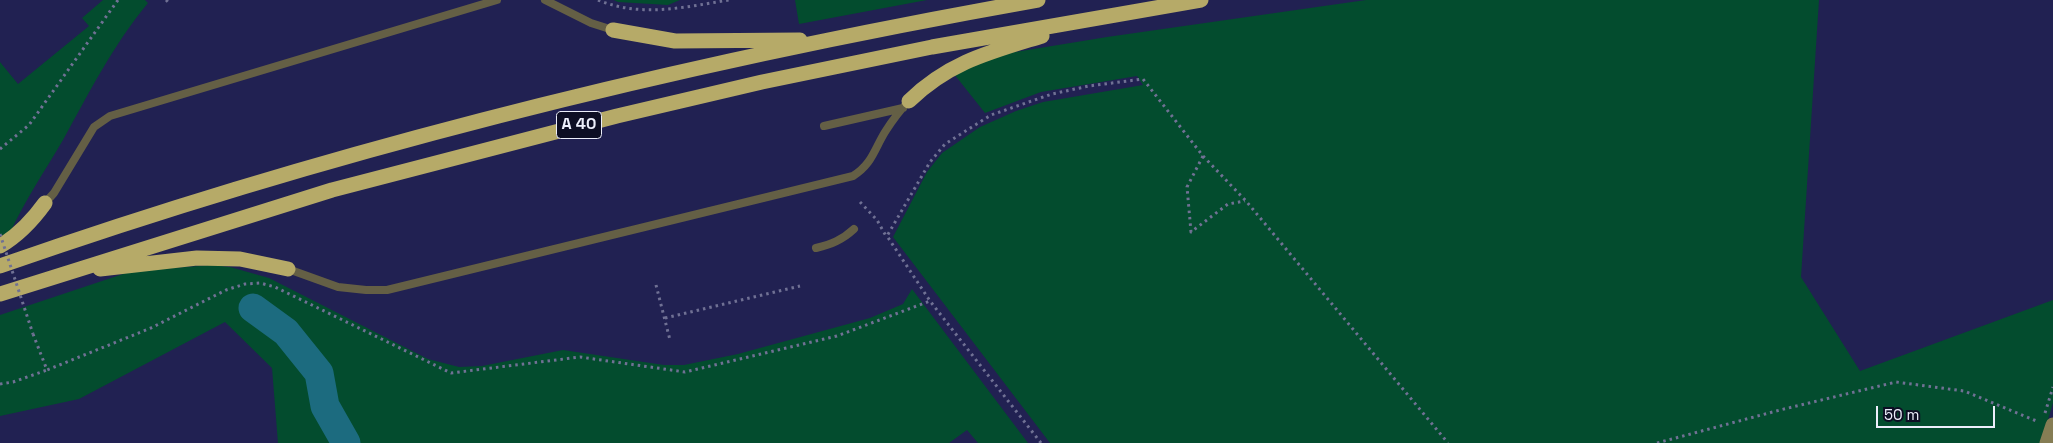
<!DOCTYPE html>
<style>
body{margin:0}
#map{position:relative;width:2053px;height:443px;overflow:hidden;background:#212152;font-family:"Space Grotesk",sans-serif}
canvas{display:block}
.scale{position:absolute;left:1876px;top:406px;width:119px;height:22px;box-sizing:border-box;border:2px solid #eceefb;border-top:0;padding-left:6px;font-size:15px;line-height:18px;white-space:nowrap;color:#eceefb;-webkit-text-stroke:4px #0d0e24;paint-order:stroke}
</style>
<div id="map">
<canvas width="2053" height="443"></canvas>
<div class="scale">50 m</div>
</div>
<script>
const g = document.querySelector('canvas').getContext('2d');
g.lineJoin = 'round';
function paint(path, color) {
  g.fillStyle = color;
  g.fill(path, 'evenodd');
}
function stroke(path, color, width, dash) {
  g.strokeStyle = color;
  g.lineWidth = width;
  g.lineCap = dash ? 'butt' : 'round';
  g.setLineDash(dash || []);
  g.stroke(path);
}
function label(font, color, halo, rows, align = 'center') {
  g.font = font + ' "Space Grotesk",sans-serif';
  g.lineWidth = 5;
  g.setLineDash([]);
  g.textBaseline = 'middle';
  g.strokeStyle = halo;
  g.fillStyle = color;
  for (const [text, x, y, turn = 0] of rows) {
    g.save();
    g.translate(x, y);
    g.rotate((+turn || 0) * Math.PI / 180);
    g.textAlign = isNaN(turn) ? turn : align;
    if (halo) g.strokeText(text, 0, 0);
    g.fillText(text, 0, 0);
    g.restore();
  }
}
const green = new Path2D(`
 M103,0h42l3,3c-35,42 -59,90 -85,137 -18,31 -38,60 -53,93l-10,3v-174l18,22 71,-58 -7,-8z
 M614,0h66l-12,5 -50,-3z
 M795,0h132l-128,24z
 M1366,0h453l-18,277 59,94 193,-71v103l-12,40h-991l-157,-206 34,-65 15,-19 38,-26 36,-16 27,-9 100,-17 -6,-9 -96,16 -56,21 -31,-39 43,-19 110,-18z
 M212,265l18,2 39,11 159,81 31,8 23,-1 81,-16 101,15h20l54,-11 132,-36 33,-14 9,-15 116,154h-50l-11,-13 -18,13h-671l-6,-75 -47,-46 -146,77 -79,17v-101l132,-44z`);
const river = new Path2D(`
 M253,308l33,24 33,41 6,33 21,37`);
const path = new Path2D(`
 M166,0l3,3
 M598,0c43,18 87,7 131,0
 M0,149l29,-24 89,-125
 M1203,156l-16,31 4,45 37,-28 17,-3
 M860,202l17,18 9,16
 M656,285l14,55
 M665,318l135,-32
 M33,334l14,36 104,-42 75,-38 19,-6 15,-1 15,4 176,86 129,-16 105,15 152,-36 93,-35
 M0,384l13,-2 34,-12
 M2045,413l8,-26
 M1041,443l-111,-142 -43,-65 43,-74 15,-18 46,-29 61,-21 37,-8 54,-7 60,77 43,45 202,242
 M1657,443l123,-33 116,-28 68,9 75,31`);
const lane = new Path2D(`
 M545,0l46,23 22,7
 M824,126l79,-18
 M45,203l9,-10 40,-66 16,-11 387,-116
 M816,248c16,-4 26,-8 38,-19
 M288,269l50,18 28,3h21l466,-114c19,-12 21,-26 32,-44 7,-11 15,-22 24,-31`);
const secondary = new Path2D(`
 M2047,443l6,-18`);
const highway = new Path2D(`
 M613,30l62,11 125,-1
 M909,101c40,-39 81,-49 133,-65
 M0,246c19,-11 32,-25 45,-43
 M0,266c337,-118 687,-204 1038,-266
 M100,269l97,-11 43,1 48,10
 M0,294l332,-104 285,-74 145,-34 170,-35 269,-47`);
const pathBridge = new Path2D(`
 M0,234l33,100`);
const shields = [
 [579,125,45]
];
const shieldNames = [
 ["A 40",579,125]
];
paint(green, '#034c2e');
stroke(river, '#1c6b7f', 29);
stroke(path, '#707194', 3, [2.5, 4]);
stroke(lane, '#645f45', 8);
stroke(secondary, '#857d54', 15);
stroke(highway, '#b6aa68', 15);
stroke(pathBridge, '#707194', 3, [2.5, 4]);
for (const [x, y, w] of shields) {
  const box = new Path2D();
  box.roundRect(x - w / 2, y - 13.5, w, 27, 4);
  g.fillStyle = '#0d0e24';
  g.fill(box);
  stroke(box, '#eceefb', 1);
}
label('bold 16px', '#eceefb', null, shieldNames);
</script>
